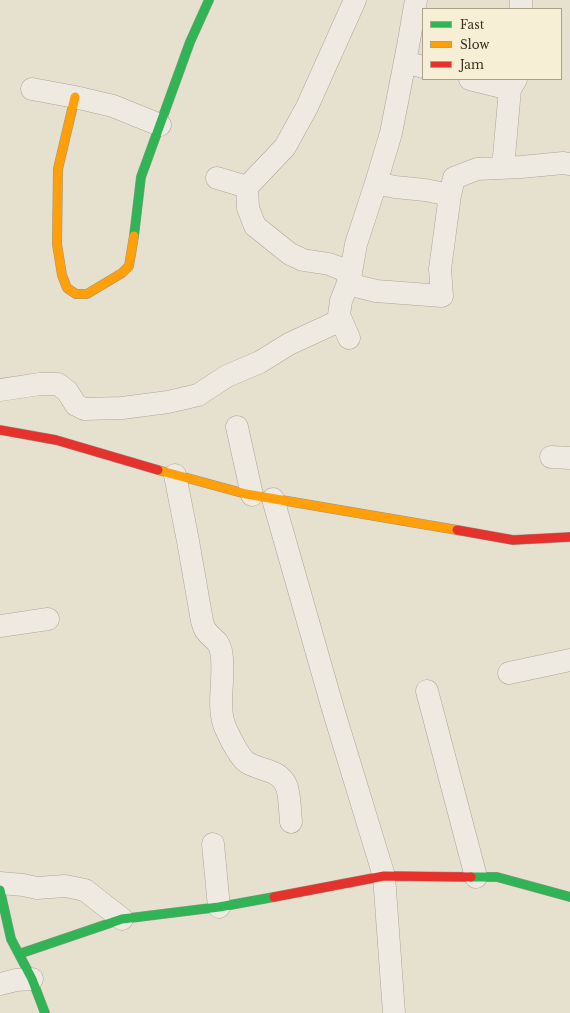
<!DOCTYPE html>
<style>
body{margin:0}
#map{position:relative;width:570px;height:1013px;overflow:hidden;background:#e6e1cf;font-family:"Libre Baskerville",serif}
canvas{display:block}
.legend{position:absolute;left:422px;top:8px;width:140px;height:72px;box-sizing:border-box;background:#f7efd5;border:1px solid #aca28c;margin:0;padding:5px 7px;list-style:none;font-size:12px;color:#3b2e1f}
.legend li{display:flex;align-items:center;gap:8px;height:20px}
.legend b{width:20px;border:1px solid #aca28c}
</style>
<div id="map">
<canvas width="570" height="1013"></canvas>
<ul class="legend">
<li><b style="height:5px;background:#30b455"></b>Fast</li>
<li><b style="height:5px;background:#ff9f0a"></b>Slow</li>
<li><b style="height:5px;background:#e5322d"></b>Jam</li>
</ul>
</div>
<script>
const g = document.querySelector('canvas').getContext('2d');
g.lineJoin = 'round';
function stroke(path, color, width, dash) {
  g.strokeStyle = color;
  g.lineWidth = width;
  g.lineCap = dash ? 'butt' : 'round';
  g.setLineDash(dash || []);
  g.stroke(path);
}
const street = new Path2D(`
 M521,0v9
 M405,62l18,5
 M470,79l40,10
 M32,89l43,8 38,9 47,19
 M503,168l7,-79 6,-10
 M217,178l30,9 1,21 7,18 35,28 13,6 26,4 13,5 8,9
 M376,183l19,4 30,3 25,5
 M247,187l38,-40 22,-40 48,-107
 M348,284l28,7 66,5 -2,-27 10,-74 4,-17 23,-9 44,-2 42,-4 7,1
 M349,338l-10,-23 2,-14 9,-23 6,-34 20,-61 15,-50 17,-87 8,-46
 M0,390l40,-6h18l9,7 9,14 8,4 38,-1 46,-6 30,-7 29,-19 33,-14 29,-18 52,-24
 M237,427l15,68
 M551,457l19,1
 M175,475l13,66 14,80c1,3 2,8 5,11 6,8 11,7 14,19 5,24 -5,54 4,76 4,9 15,32 23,36 13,8 31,6 38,22 4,8 4,28 5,37
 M273,499l60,210 51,167 10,137
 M0,626l48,-7
 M509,673l61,-13
 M427,691l49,186
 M213,844l6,63
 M0,883l23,2 14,3 28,-2 20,4 37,29
 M0,984l16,-4 16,-1`);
const fast = new Path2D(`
 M134,236l7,-59 49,-135 19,-42
 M471,877h26l73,20
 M0,890l11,49 21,40 13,34
 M19,954l103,-35 97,-12 55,-10`);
const slow = new Path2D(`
 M75,97l-17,72 -1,75 5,31 5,13 9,6h11l35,-21 7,-7 5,-30
 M158,470l88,24 211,36`);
const jam = new Path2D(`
 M0,430l56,10 102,30
 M457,530l56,10 57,-3
 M274,897l110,-21 87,1`);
stroke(street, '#aba597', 23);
stroke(fast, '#9b9588', 10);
stroke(slow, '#9b9588', 10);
stroke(jam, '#9b9588', 10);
stroke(street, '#eeeae1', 22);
stroke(fast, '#30b455', 9);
stroke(slow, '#ff9f0a', 9);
stroke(jam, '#e5322d', 9);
</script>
